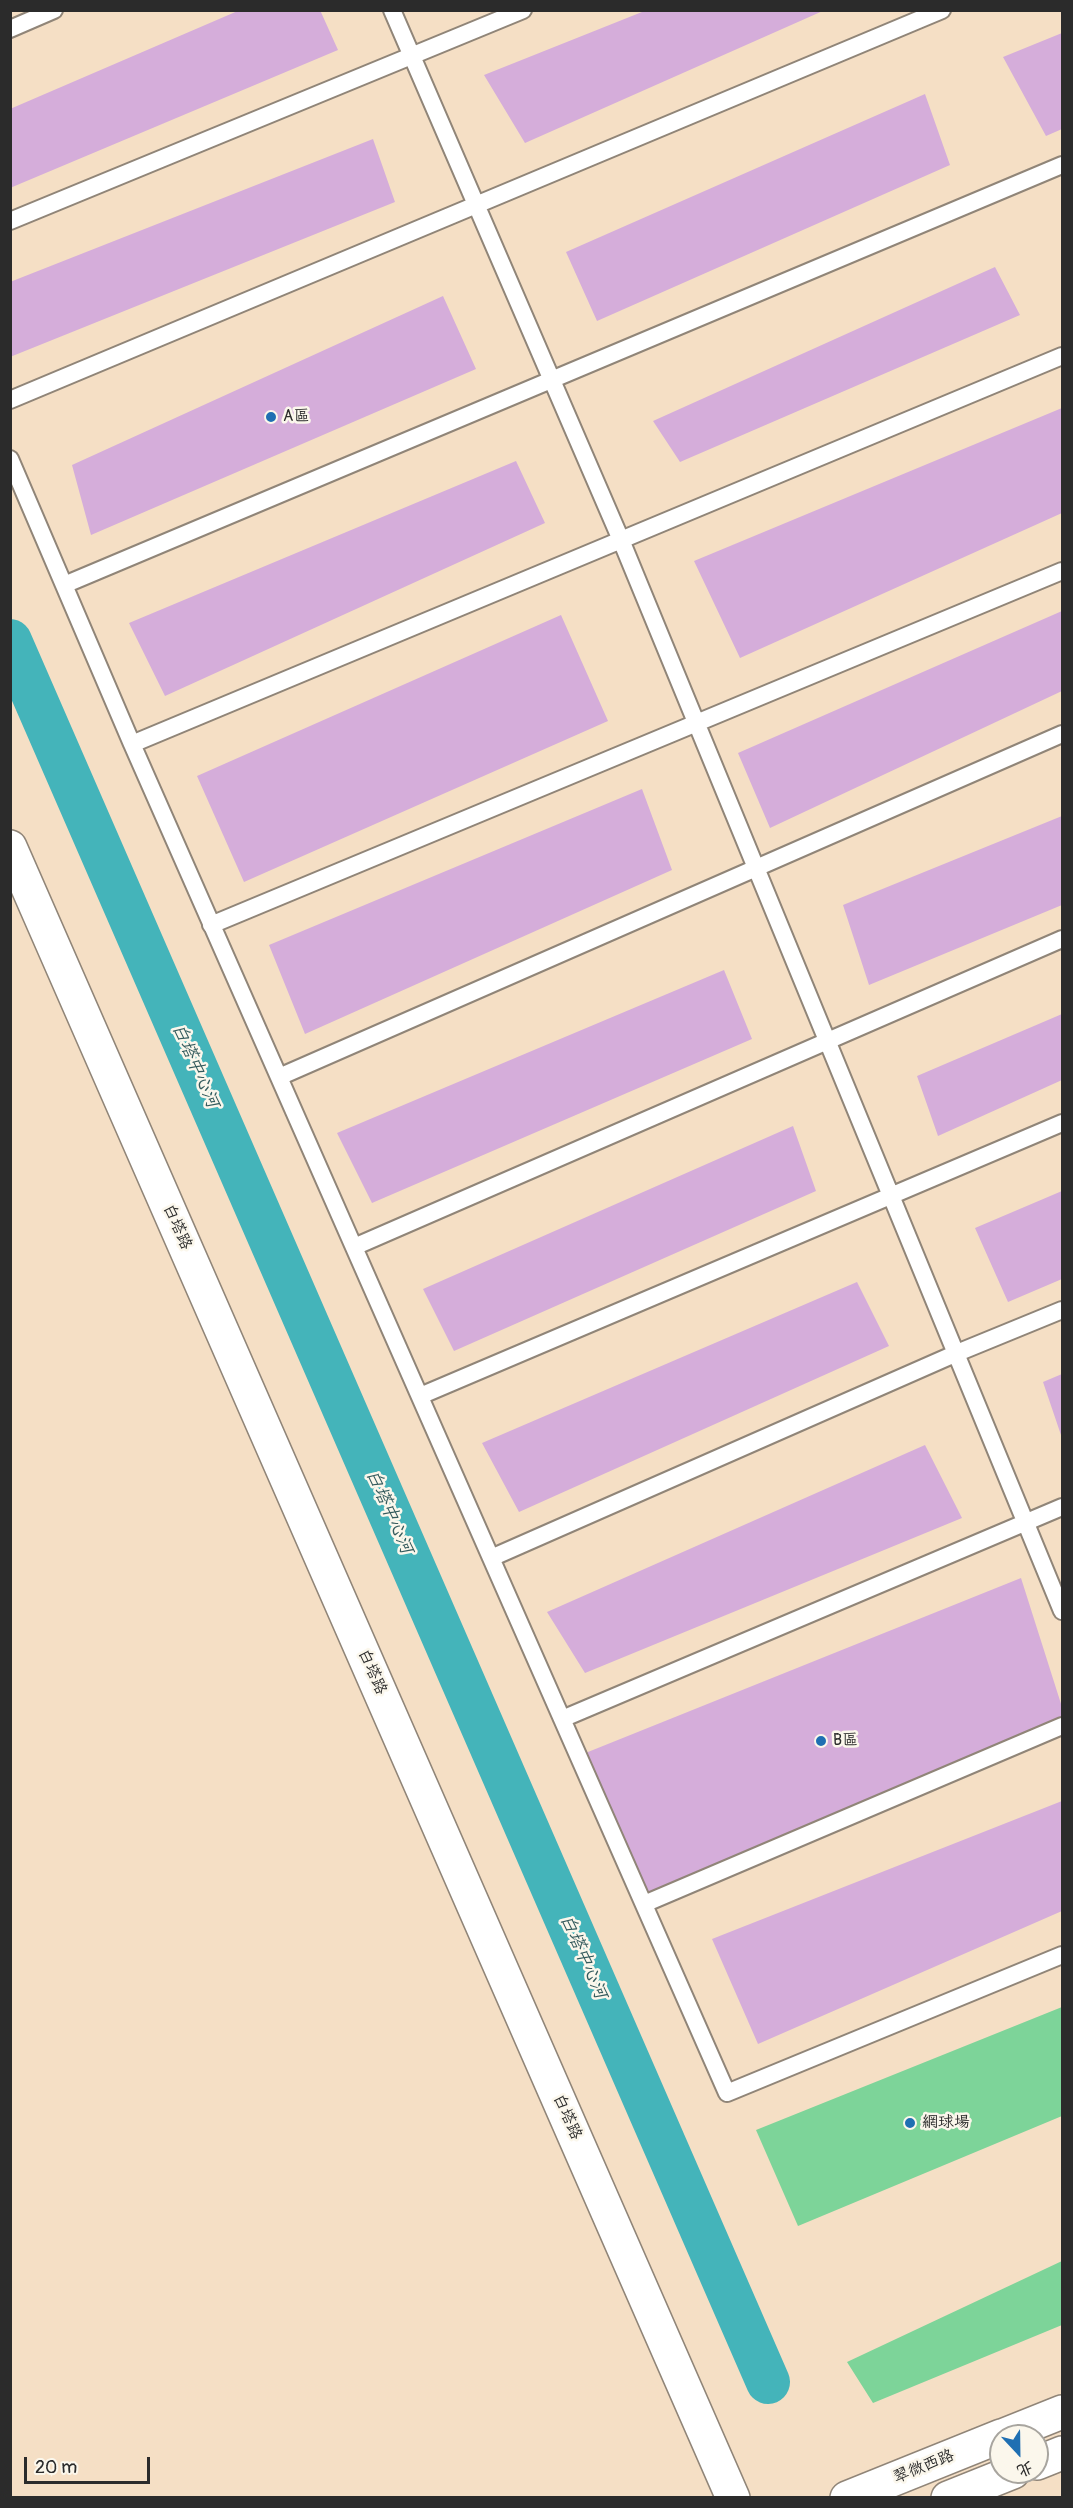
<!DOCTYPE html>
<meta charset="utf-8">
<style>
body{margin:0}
#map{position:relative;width:1073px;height:2508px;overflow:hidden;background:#f5dfc5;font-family:Pangolin,"LXGW WenKai TC",sans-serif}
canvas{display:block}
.frame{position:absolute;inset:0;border:12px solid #2b2b2b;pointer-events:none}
.north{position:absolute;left:989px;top:2424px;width:60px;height:60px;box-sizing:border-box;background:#fbf7ec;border:2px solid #a8a59f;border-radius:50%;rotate:158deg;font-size:16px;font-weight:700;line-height:24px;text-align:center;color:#2b2b2b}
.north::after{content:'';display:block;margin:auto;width:21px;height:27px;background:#1f6fb2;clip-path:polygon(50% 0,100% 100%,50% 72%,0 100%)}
.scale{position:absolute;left:24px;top:2457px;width:126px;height:27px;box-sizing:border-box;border:3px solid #2b2b2b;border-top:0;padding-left:8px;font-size:18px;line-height:21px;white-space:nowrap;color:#2b2b2b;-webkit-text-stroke:4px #fbf7ec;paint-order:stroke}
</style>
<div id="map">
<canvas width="1073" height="2508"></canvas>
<div class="frame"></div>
<div class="north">北</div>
<div class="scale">20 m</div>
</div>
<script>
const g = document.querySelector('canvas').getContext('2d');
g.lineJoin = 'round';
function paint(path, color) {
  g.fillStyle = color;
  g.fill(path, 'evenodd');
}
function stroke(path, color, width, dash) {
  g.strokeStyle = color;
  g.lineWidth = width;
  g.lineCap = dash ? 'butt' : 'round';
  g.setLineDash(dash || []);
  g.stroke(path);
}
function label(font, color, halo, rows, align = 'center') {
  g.font = font + ' Pangolin,"LXGW WenKai TC",sans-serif';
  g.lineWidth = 5;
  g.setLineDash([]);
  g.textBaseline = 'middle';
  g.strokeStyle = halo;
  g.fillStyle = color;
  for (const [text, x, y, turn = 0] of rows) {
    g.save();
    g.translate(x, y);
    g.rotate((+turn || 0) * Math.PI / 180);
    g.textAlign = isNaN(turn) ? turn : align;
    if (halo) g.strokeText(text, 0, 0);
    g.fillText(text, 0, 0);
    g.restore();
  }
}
const green = new Path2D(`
 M1062,2007v109l-264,110 -42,-96z
 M1062,2261v64l-189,78 -26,-41z`);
const canal = new Path2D(`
 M10,641l758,1741`);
const building = new Path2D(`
 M240,10h80l18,40 -328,138v-79z
 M647,10h178l-300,133 -41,-68z
 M1062,33v96l-16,7 -43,-79z
 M925,94l25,71 -353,156 -31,-69z
 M373,139l22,63 -385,155v-75z
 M995,267l25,48 -340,147 -27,-41z
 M443,296l33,73 -385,166 -19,-70z
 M1062,408v105l-322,145 -46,-97z
 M516,461l29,62 -380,173 -36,-73z
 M1062,611v80l-292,137 -32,-75z
 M561,615l47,106 -364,161 -47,-106z
 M642,789l30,81 -367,164 -36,-89z
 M1062,816v89l-193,80 -26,-80z
 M724,970l28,69 -380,164 -35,-70z
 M1062,1014v66l-124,56 -21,-60z
 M793,1126l23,65 -362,160 -31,-62z
 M1062,1191v88l-54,23 -33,-74z
 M857,1282l32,64 -370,166 -37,-69z
 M1062,1374v64l-19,-56z
 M925,1445l37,73 -377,155 -38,-61z
 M1021,1578l41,129v19l-418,178 -66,-148z
 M1062,1801v110l-304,133 -46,-105z`);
const service = new Path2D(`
 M392,10l229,530 441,1071
 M10,29l44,-19
 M10,221l513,-211
 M10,400l932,-390
 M10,459l122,285 930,-388
 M64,585l998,-420
 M132,744l595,1349 335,-138
 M211,925l851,-354
 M279,1077l783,-343
 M354,1247l708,-308
 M420,1396l642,-273
 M491,1558l466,-205 105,-43
 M562,1719l500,-212
 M644,1904l418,-178`);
const minor = new Path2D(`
 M10,847l723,1651`);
const primary = new Path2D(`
 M1002,2436l60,-24
 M847,2498l154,-62`);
const trunk = new Path2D(`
 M1037,2463l25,-10
 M948,2498l65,-26`);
const markers = [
 [271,417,6,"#1f6fb2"],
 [821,1741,6,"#1f6fb2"],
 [910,2123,6,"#1f6fb2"]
];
const poiNames = [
 ["A區",283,417],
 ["B區",833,1741],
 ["網球場",922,2123]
];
const streetNames = [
 ["白塔路",177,1227,66],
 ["白塔路",372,1672,66],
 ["白塔路",567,2117,66],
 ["翠微西路",924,2467,-22]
];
const waterNames = [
 ["白塔中心河",195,1066,66],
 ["白塔中心河",389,1512,66],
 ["白塔中心河",583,1957,66]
];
paint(green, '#7dd499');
stroke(canal, '#44b4ba', 44);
paint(building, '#d5adda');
stroke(service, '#908578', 20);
stroke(minor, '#908578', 36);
stroke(primary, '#908578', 36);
stroke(trunk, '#908578', 36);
stroke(service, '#fff', 16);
stroke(minor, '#fff', 33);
stroke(primary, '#fff', 33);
stroke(trunk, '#fff', 33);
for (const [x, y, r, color] of markers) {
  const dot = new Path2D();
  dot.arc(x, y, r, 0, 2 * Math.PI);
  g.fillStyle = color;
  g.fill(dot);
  stroke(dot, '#fbf7ec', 2);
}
label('16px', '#2b2b2b', '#fbf7ec', poiNames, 'left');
label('16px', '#2b2b2b', '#fbf7ec', streetNames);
label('italic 18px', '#345b5d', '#fbf7ec', waterNames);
</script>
